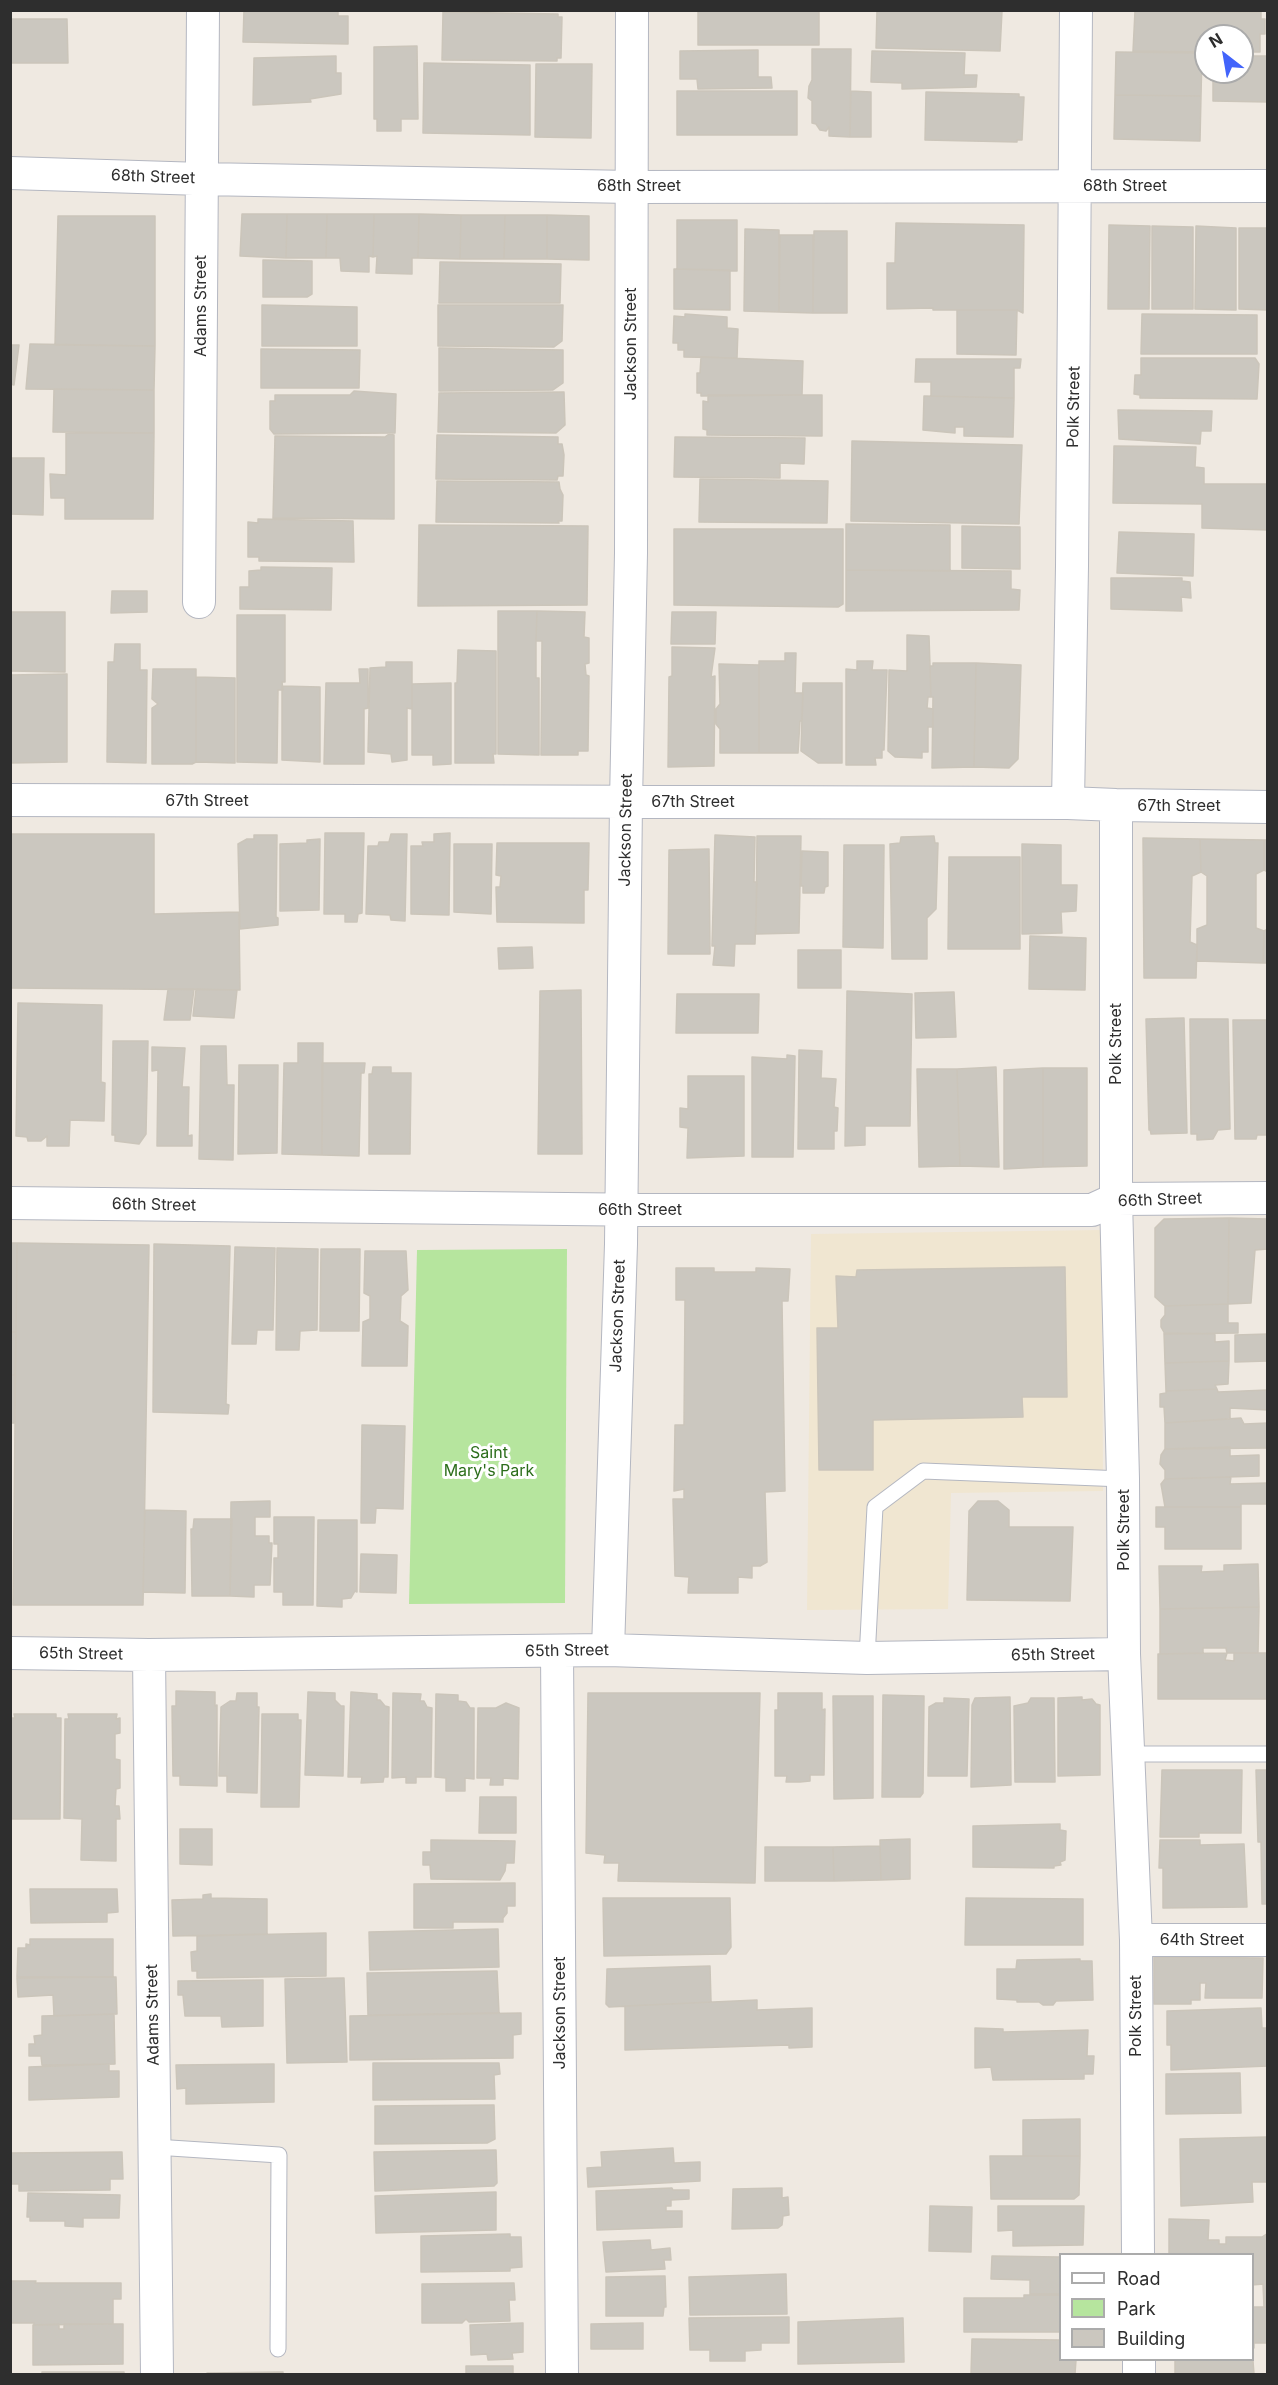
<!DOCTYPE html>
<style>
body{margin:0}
#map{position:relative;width:1278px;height:2385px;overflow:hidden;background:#efe9e1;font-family:Inter,sans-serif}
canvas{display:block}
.frame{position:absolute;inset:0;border:12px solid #2e2e2e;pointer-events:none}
.legend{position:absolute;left:1059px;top:2253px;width:195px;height:108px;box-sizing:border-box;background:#fff;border:2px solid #ababab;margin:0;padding:8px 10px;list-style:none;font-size:18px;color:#2e2e2e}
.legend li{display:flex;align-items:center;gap:12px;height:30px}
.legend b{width:30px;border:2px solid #ababab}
.north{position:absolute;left:1194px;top:24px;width:60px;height:60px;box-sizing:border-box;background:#fff;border:2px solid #ababab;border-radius:50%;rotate:329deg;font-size:16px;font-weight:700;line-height:24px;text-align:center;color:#2e2e2e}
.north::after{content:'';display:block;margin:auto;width:21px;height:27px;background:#4264fb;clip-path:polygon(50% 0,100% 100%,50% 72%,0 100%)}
</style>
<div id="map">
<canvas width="1278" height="2385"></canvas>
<div class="frame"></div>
<ul class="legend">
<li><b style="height:8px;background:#fff"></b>Road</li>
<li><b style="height:16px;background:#b6e59e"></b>Park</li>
<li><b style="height:16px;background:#cbc7bf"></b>Building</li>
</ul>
<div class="north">N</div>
</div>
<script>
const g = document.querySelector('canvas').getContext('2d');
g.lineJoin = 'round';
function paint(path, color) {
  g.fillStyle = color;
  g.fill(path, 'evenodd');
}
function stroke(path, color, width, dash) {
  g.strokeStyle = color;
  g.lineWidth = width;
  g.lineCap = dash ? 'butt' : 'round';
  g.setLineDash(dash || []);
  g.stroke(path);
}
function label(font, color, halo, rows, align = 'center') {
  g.font = font + ' Inter,sans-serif';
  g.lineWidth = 6;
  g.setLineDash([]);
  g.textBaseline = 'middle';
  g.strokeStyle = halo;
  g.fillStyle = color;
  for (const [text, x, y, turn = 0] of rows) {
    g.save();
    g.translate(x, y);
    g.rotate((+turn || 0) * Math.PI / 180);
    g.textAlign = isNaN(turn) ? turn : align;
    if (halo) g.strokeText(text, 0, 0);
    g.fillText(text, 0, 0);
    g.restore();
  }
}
const education = new Path2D(`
 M1102,1230l1,261 -152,2 -3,116 -141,1 4,-376z`);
const green = new Path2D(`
 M567,1249l-2,354 -156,1 8,-354z`);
const building = new Path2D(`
 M244,10h94v6h10v28l-105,-2z
 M698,10h121v35h-121z
 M877,10l125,1 -2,40 -124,-3z
 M1135,11l126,1v7h4v15h-5v18h-18v-16h-36v16l-73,-1z
 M443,12l115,2v3h4l-1,41h-4v3l-115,-1z
 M10,19h57l1,44h-58z
 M417,46l1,73h-17v12h-24v-12h-3v-72z
 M812,49h39l-1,88 -21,-1v-9l-3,4 -6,-1 -4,-6 -4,-1v-22l-4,-3 1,-12 3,-6z
 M758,50v27h13l1,11 -74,1 -1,-10h-17v-28z
 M872,51l93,2 -1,22h13l-1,12 -74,2v-6l-31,-1z
 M1116,52l86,1 -1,43 -86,-1z
 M336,56v17h5v21l-31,5 1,3 -58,3 1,-47z
 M1242,56h26v46l-55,-1v-29h29z
 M424,63l106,2v70l-107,-2z
 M536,64h56l-1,74 -56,-1z
 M677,91h120v44h-120z
 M851,91l20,1v45h-21z
 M926,92l93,2v3h5l-2,43h-5v2l-92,-2z
 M1115,95l86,1 -1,45 -86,-2z
 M242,214h45l-1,44 -46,-2z
 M287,214h40l-1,44h-40z
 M327,214h47l-1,43 -4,-1v16l-28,-1 -1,-13h-14z
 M374,214h45l-1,44h-6v16l-36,-1 1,-17 -4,1z
 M419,214l42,1 -1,44 -42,-1z
 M461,215h44l-1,44h-44z
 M505,215h42v44h-43z
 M547,215l42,1v44l-42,-1z
 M58,216h97v130l-100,-1z
 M677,220h60v51l-60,-2z
 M896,223l128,2 -1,88 -6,-3h-84v-2l-46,1v-46h8z
 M1109,225l41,1 -1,83h-41z
 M1152,226l41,1v82h-41z
 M1196,226l40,2v82l-41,-1z
 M1239,228h29v82l-29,-1z
 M745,229l34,1v82l-35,-1z
 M814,231h33v82h-34z
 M780,235h33v78l-34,-1z
 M263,260l49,1v33l-5,3h-44z
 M440,262l121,2 -1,39h-121z
 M674,269l56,1v40l-56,-1z
 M262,305l95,2v39h-95z
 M438,305h125l-1,36 -8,6 -116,-1z
 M957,310h60l-1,45 -59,-1z
 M685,314l42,3v11l11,1 -1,29 -53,-1v-7h-6v-7h-5l1,-27 11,1z
 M1142,314l115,1v39h-116z
 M30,344l125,2 -1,44 -128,-1z
 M10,345h9l-5,40 -4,-1z
 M439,348l124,2v33l-10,7 -114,1z
 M261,349l99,1 -1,38h-98z
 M701,357l102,4 -1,34 -101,1v-3h-4v-20h3z
 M1141,358h114l4,6 -2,35 -117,-1v-3l-6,-1 1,-19h6z
 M916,359h105l-1,9h-6v30l-83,-2v-14h-16z
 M54,389l100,1v43l-101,-1z
 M354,391l42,3 -1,39 -121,1 -4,-5v-28h5v-6h75z
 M564,392l1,33 -9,8 -118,-1 1,-39z
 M708,395h114v41l-115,-1v-5l-4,-1v-28l5,1z
 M924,396l90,2 -1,39 -49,-1v-9h-9v6l-32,-3z
 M1118,410l94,1 -1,20h-10l-1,13 -81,-5z
 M66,433h88l-1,86h-88v-21h-14l-1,-24 16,1z
 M389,434l5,1v84l-121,-1 2,-82 110,1z
 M437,435l121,2v7h4l2,11 -1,21h-5l-1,4 -121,-1z
 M675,437l130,1 -1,26 -24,-1v15l-106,-1z
 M852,441l170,4 -3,79 -168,-3z
 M1114,446l82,1 -1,20 9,1v16h64v46l-66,-2v-24l-89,-1z
 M10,458h34l-1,57 -33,-1z
 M700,479l128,2 -1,42 -128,-1z
 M437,481l122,1 1,7 3,6 -1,26h-4l1,2 -123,-1z
 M258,519l95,2 1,41 -95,-1v-4h-11v-35l10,1z
 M846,524l104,1v46l-104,-1z
 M419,525l169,1 -1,79 -169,1z
 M962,526l58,1v42l-58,-1z
 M674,529h169v75l-5,3 -164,-2z
 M1119,532l75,2 -1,42 -76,-3z
 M261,567l71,1 -1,42 -91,-1v-22h9v-16l12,-1z
 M846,570l165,1v18l9,1 -1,20 -173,1z
 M1111,578h71v3l8,1 1,16 -10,-1 1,14 -71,-2z
 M112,591h35v21l-36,1z
 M498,611h39l-1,30v37h3v77l-41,-1z
 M537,611l48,1 -1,25 5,1v25l-4,1 1,11 3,1 -1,75h-10v4h-37l1,-114h-6z
 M10,612h55v60l-55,-1z
 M672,612h44l-1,32h-44z
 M237,615h48v67h-3l1,8h-5l-1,73 -40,-1z
 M907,635l22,1 2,61h-3l-1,11 6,1v18h-5v25h-6v6l-27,-1 -7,-6 1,-81 18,1z
 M115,644h25v26h7l-1,93 -39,-1 1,-100h6z
 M672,647l43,1 -4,29 4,-1 -1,90 -46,1 1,-90 3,-1z
 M458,650l38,1v103h-3l1,9h-39v-80h2z
 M785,653h11l-1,40h8l-1,28h-2l-2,32h-39v-92h26z
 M857,661h16l-1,9h15l-3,80h-2v8h-7l1,7h-30v-96l11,1z
 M386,662h26v47l-5,-1v52l-15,2 -1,-8 -23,-2 2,-84 16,-1z
 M933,663h43l-2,104 -42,1 1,-71h-2l-1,-31h3z
 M976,663l45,2 -3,94 -9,9 -35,-1z
 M719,664l40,1v88h-39v-24l-4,-5v-15l4,-5z
 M153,669h43v93l-4,2h-40v-56l6,-4 -6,-5z
 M359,669h9v39l-4,1v55h-40l2,-81h34z
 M67,674v88l-57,1v-88z
 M196,677l39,1v85l-39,-1z
 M451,683v81l-18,1v-10h-21v-71z
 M803,683h39v80h-24l-17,-12z
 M282,686l38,1v75l-38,-2z
 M325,833h39l-2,80 -4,1 -1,8h-12v-8h-21z
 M450,833l-1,82 -38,-1v-68h12l-1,-4h12v-8z
 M10,834h144v80l85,-2 1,78 -230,-2z
 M391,834h16l-2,87 -14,-1 -1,-5 -24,-1 2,-68h10l1,-4h10z
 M254,835h23l-1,82 2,1v7l-38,4 -2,-85 9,-5h7z
 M715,835l40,2 -1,45h3l-2,62h-20l-1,22 -21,-1 2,-19h-3z
 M757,836h44l-2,97 -43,1z
 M934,836l1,7h3l-2,66 -9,9v41h-35l-2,-115 10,-1 1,-6z
 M1143,838l57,1 1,33 -9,4 -2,66 7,3 -1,33h-52z
 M320,839l-1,71 -39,1v-67l27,-1v-3z
 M1200,839l64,1v30l-8,4v54l8,3 -1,32 -66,-2v-32l10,-4v-49l-6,-4z
 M1264,840h4v32l-4,-2z
 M497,843h92l-1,47h-4v33l-87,-1 -1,-35h4l1,-11 -5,-1z
 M454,844h38l-1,70 -37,-2z
 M1022,844l39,1v40h16l-1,26 -15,1 1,21 -40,1z
 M844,845h40l-1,103 -40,-1z
 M709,849l1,105h-42l1,-104z
 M802,851l26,1v34l-3,1 -1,6h-21v-7h-2z
 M949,857h71v92h-72z
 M1268,929v34h-5l1,-32z
 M1030,936l56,2 -1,52 -56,-1z
 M532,947l1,21 -34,1 -1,-21z
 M798,950h43v38h-43z
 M168,989h26l-4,31h-26z
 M196,989l41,1 -3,28 -41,-2z
 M581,990l1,164h-44l2,-163z
 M847,991l65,3 -2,132h-45v19l-20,1z
 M954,992l2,45 -40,1 -1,-45z
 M677,994h82l-1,39h-82z
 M18,1003l84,2 -1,77 4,1 -1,38 -34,-1 -1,26h-22v-10l-6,5h-13l-1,-4 -11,-1z
 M1184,1018l3,115 -36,1 -1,-5 -1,1 -3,-111z
 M1190,1019h38l2,110 -12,1 -5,9 -16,1v-6h-6z
 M1233,1020h35v115h-11l-1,4h-21z
 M113,1041h35l-2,93 -7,10 -24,-3v-6h-3z
 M298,1043h25l-1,112 -40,-1 2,-91h14z
 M201,1046h25l1,39h7l-1,75 -34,-1z
 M152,1047l33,1 -3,39h7l-1,49 4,-1v11h-35l1,-76 -6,1z
 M799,1050l23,1 -1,27 15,1 -2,28 4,1 -1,23h-3v18h-36z
 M787,1055l8,1 -2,101h-41v-100l35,2z
 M322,1063h43l-1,10h-3l-2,83 -37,-1z
 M239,1065h39l-1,88 -39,1z
 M373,1067h18v6h20l-1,81h-41v-80h3z
 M996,1067l3,100 -39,-1 -3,-97z
 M1043,1068h44v98l-44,1z
 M1043,1068v99l-39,2v-99z
 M917,1069h40l3,97 -41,1z
 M688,1076h56v80l-57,2 1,-30 -8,-1v-19l8,1z
 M1229,1218l-1,86 -63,2 -10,-9v-69l9,-9z
 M1229,1218l39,1v30l-13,1 -4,53 -23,1z
 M10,1243h7l-1,89h-6z
 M17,1243l132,2 -6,360h-130z
 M154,1244l76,2 -4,158 3,1 -1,9 -75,-2z
 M235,1247l40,1 -2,82h-16l-1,14h-24z
 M277,1248l41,1 -1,81 -17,1 -1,19h-23z
 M321,1249h39l-1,82h-39z
 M365,1251h41l2,39 -7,6 -1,25 8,5 -1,40h-45l1,-44 7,-3v-23l-6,-3z
 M1065,1267l2,130h-45l1,20 -150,3v50h-54l-2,-142h21l-2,-52 20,1 1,-7z
 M676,1268h38v4h42v-4l34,1 -2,32h-6l3,190 -20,1 2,70 -7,4h-8v12l-14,-1v16h-50l1,-16 -14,-1 -2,-77h11v-10l-10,2 1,-66h9l1,-125h-9z
 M1228,1304v19h10v10l-73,1 -4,-7v-7l4,-5v-9z
 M10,1332h6l-1,43h-5z
 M1164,1333l51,1v8l14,-1v20l-64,2z
 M1268,1334v27l-33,1v-27z
 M1229,1361l-1,23 -13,1 2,4 -51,2 -1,-28z
 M10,1375h5v48h-5z
 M1217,1389l1,3 50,-2v20l-38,-2v11l-65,4 -1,-16h-4v-13l6,-1v-2z
 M1241,1418l3,6 24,-1v25l-103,1v-26z
 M362,1425l43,1 -2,83 -27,-1 -1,15h-14z
 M1230,1447v9l29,-1v21l-94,3v-9l-5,-6 1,-9 4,-6z
 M1231,1477l-1,7 38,-1v21h-27v3h-76l-4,-23 4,-5z
 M270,1501v16h-15v19h14v7h3l-2,42h-16v12l-24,-1 1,-94z
 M978,1501h20l11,9v17h64l-3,74 -103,-1 2,-89z
 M1156,1507h85v42h-76v-22h-9z
 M145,1510l41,1 -1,82 -42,-1z
 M274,1517h40l-1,88h-30v-13h-9v-34h4v-14h-4z
 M194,1519h38l-2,77h-38l-1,-67h2z
 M318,1520h39v72l-2,-1 -4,7 -9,1v8l-25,-1z
 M361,1554l36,1 -1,38 -36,-1z
 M1258,1564l1,43 -99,2 -1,-43h43l-1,6 23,-1v-6z
 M1259,1607l-1,46h-31l-1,-5h-23v5l-43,1v-45z
 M1227,1653l-2,7 9,1v-8h34v46h-110v-45z
 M176,1691l39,1v14l2,-1v81l-37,-1v-9h-7l-1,-70h4z
 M308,1692l27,1v7l6,6h3l-1,70 -38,-1z
 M351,1692l26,2v6h3l5,6 4,1 -1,70h-4l-1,5 -22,1 1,-6h-14z
 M237,1693h20v14h2l-2,86 -30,-1v-16h-8l2,-69 9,-6h6z
 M393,1693l28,1 -1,7h4l3,6 5,1 -1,69h-15v6h-10v-6l-14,1z
 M588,1693h172l-5,190 -137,-2 1,-18h-15l1,-8 -19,-2z
 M778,1693h44v17l3,-1 -1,66h-14v6l-10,1h-14l1,-6h-12v-66h3z
 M436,1694l22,1v6l8,1 4,6h4v71l-9,-1v13h-19v-13l-11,-1z
 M883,1695l41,1 -1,97 -3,4h-38z
 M833,1696h40v102l-39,1z
 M1010,1697l1,88 -40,2 1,-82 3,-7z
 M1082,1697v3l10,-1 4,5 4,1v70l-42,1v-78z
 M944,1698l25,1 -2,77h-39l1,-69 7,-4h8z
 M1031,1698h23l1,84h-40l-1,-76 14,-3z
 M506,1703l13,5 -1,71 -15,-1v7h-13l1,-7h-14l1,-70h18z
 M14,1714h42v4h5l-1,101h-50l1,-101h4z
 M68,1714h49l-1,5 4,-1v15l-5,1v25l5,1v28l-4,1 -1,17h4l1,13h-4v42l-35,-1 1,-41 -18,-1 1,-99h4z
 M262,1714h36v6h3l-2,87h-38z
 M1162,1770h80l-1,63h-42v4h-39z
 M1256,1770h12v134h-6l-1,-62h-3z
 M480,1797h36v36h-37z
 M1060,1824v6l6,1 -1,29 -5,2 1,3 -7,1v2l-81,-1v-41z
 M180,1829h32v36l-32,-1z
 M910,1839v40l-29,1 -1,-40z
 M431,1840l84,1 -1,22h-8l-1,8 -5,9 -69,-1 -1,-14h-7v-13h8z
 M1160,1840h40v5l44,-1 3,63 -84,1v-40h-4z
 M880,1846l1,34 -47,1 -1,-34z
 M765,1847h68l1,34h-69z
 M515,1883v23h-8v7l-4,5v4h-50v6h-39v-44z
 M30,1889h87l1,23 -11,1v9l-76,1z
 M211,1894v4l56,1v35l-94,2 -1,-36 31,-1v-4z
 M603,1898h127l1,49 -5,7 -122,2z
 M966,1898l117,1v46h-118z
 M498,1929l1,38 -129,3 -1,-38z
 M326,1933v43l-129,2v-7h-5l-1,-19 6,-1v-15z
 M30,1939h83v38h-96l1,-29h8v-4l4,1z
 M1154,1957l109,1 -1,40h-57l1,-15h-6v17h-9v4h-37z
 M1080,1959v2h12l1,39 -37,1 -3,4h-10l-4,-3h-22v-2l-20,-1v-30h19l1,-9z
 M710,1966l1,36 -102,5 -3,-3 1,-35z
 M497,1971l2,42 -131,2 -1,-42z
 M116,1977l1,37 -63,2 -1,-21 -35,2 -1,-19z
 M344,1978l3,84 -60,1 -2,-84z
 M263,1980v46l-41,1 -1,-11h-36l-2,-21h-5v-14z
 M757,2000v10l55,-2v39l-23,1v-3l-164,5v-44z
 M1261,2008l1,20h6v38l-97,4v-25h-4v-34z
 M521,2013v21l-8,1v23l-163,2v-44z
 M114,2014l1,50 -73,1 -1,-9h-12v-12h6l-1,-8 8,-1v-19z
 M975,2028l28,1v3l85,-2 -1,26h7l-1,18h-9v5l-91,1 -2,-13 -16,1z
 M373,2063h126l1,11 -6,1 1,24 -122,1z
 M109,2064v7h10v26l-90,3v-33z
 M274,2064v38l-88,2v-16l-9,1 -1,-24z
 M1240,2073l1,40 -75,1v-40z
 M494,2105l1,34 -8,4 -112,1v-38z
 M1080,2119v37h-57v-36z
 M1267,2137l1,45h-16l1,20 -72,4 -1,-67z
 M673,2148l1,15 26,-1v19l-112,6 -1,-19 15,-1 -1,-15z
 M496,2150l1,33 -3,3 -119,5 -1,-39z
 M122,2152l1,27h-13v11l-91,1v-7h-9v-31z
 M990,2156h90l-1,39 -5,4h-83z
 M672,2188l1,2h16v9l-18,1v6h-5v5h16v16l-85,3 -1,-39z
 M782,2188v10l6,-1 1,18 -6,1 -1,9 -4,3 -46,1 1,-40z
 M496,2192v38l-120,3 -1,-37z
 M28,2193l92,2 -1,23h-36v9l-18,-1v-5h-35v-4h-3z
 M930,2206l42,1 -1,45 -42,-1z
 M998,2206h86l-1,39 -70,1v-16l-15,1z
 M1169,2219l40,1 -1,20h11v4h7v-7h36l6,-4v74h-4l-1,-23 -11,1v-31h-83z
 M510,2234v3h11l1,30 -12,1v3l-89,1v-36z
 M650,2240l1,10 19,-2 1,12h-7l1,9 -59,3 -3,-30z
 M992,2256l68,1v37h-30v-14l-39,-1z
 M786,2274l1,40 -97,1 -1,-38z
 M665,2276l1,31h-2l-1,9h-57v-39z
 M10,2281h26l-1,2h86v16h-8v25l-79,1v-2h-24z
 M514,2283l1,17h-6l1,21 -41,1 -3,-3 -4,4h-40v-39z
 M1024,2295h36v37h-96v-34h60z
 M1252,2307h16v36h-14v5z
 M789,2317v26h-28v7l-16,1v10h-35v-11h-20l-1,-32z
 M903,2318l1,44 -106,2v-42z
 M523,2323v29l-11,1 1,6 -25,1 -1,-6 -16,1 -1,-30z
 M643,2323v26h-52v-25z
 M59,2324v5h5v-5h59v40l-90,1v-40z
 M972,2339l88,1v20h16l-1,14h-104z
 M1252,2348l2,26h-79v-14h77z
 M466,2366h47v8h-47z
 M42,2372h82v2h-82z
 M283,2372v2h-76v-1z`);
const service = new Path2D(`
 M867,1658l8,-151 48,-36 200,8
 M1129,1754h139
 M155,2147l124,8 -1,194`);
const minor = new Path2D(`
 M10,173l192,6 429,8 637,-1
 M199,602l4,-592
 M10,800l1058,3 48,2 152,2
 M1068,803l4,-237 4,-556
 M1116,805v394l7,280 1,175 12,286 2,314
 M10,1203l648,7h434l24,-11 152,-1
 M608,1650l13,-406 5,-442 5,-249 1,-543
 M557,1651l5,723
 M10,1653l139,2 459,-5 259,8 257,-4
 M149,1655l8,719
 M1136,1940h132
 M1139,2360v14`);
const streetNames = [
 ["68th Street",153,177,2],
 ["68th Street",639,186],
 ["68th Street",1125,186],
 ["Adams Street",201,306,-90],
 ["Jackson Street",631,344,-90],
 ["Polk Street",1074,407,-89],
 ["67th Street",207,801],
 ["67th Street",693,802],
 ["67th Street",1179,806],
 ["Jackson Street",626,830,-89],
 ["Polk Street",1116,1044,-90],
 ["66th Street",1160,1200,-2],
 ["66th Street",154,1205,1],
 ["66th Street",640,1210],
 ["Jackson Street",618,1316,-88],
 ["Polk Street",1124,1530,-90],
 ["65th Street",567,1651,-1],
 ["65th Street",81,1654,1],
 ["65th Street",1053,1655,-1],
 ["64th Street",1202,1940],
 ["Jackson Street",560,2013,-90],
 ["Adams Street",153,2015,-91],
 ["Polk Street",1136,2016,-90]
];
const parkNames = [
 ["Saint",489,1453],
 ["Mary's Park",489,1471]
];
paint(education, '#f0e6d1');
paint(green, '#b6e59e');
paint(building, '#cbc7bf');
stroke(building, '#cbc5ba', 1.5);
stroke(service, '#b4b7c1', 17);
stroke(minor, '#b4b7c1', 34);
stroke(service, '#fff', 15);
stroke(minor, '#fff', 32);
label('16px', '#2e2e2e', '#fff', streetNames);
label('16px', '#2c6e1b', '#fff', parkNames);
</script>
